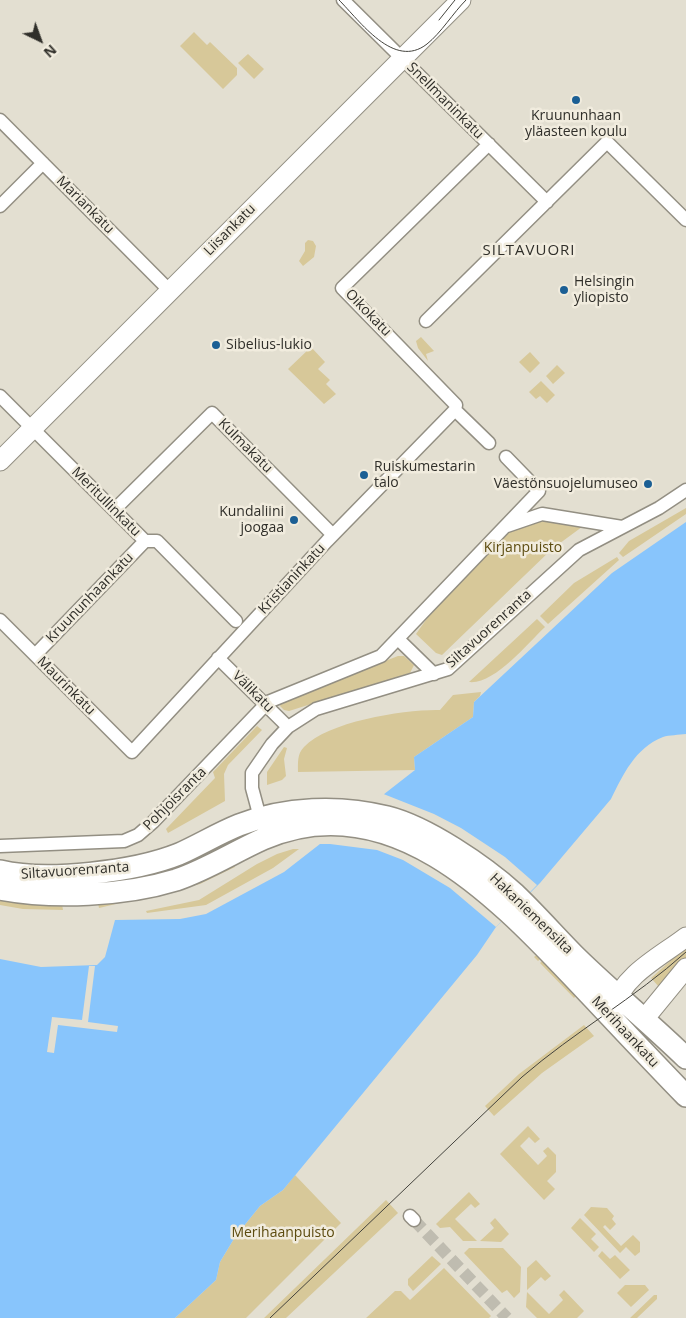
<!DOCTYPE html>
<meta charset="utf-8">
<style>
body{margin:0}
#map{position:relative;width:686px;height:1318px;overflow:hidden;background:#e3dfd1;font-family:"Open Sans",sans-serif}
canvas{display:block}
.north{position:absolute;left:15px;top:15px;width:50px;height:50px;-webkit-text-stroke:4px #f1ecde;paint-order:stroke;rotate:138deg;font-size:14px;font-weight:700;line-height:20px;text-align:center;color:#302f2a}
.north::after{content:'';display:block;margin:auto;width:18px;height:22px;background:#302f2a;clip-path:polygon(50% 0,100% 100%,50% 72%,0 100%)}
</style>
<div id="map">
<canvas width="686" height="1318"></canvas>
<div class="north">N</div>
</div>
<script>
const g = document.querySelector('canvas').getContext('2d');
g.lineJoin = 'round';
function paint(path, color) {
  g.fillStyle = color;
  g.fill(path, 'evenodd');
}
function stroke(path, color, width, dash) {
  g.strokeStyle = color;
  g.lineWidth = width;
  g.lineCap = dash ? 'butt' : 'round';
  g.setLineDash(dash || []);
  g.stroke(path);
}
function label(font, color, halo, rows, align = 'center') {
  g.font = font + ' "Open Sans",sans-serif';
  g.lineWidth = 5;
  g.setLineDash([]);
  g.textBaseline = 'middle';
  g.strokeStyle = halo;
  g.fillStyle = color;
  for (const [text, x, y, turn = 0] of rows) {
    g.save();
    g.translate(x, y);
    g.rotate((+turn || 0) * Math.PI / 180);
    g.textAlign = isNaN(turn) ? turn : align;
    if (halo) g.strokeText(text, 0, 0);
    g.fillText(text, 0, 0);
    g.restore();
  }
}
const green = new Path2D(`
 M194,32l13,13 3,-3 27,26v7l-14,14 -43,-43z
 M248,54l16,15 -10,10 -16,-16z
 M308,240l5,1 3,5 -2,11 -11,9 -4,-5 6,-10v-8z
 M421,337l13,14 -8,3 2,7 -10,-13 -2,-7z
 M311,347l14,15 -7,7 12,11 -4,4 10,10 -12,10 -36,-35z
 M530,352l10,11 -10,10 -11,-11z
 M557,365l8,8 -12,11 -7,-8z
 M541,381l14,14 -8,8 -7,-7 -4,3 -7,-7z
 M686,508v6l-63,43 -4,-4 10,-12z
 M544,518l42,6 -34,25 -110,106 -6,-2 -20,-19 12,-17 82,-87z
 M617,557l2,3 -71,64 -8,-8 34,-33z
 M537,619l8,8c-18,17 -51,58 -76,55z
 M398,656h6l10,9 -4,8 -121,38 -5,-1 -4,-4 1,-4z
 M481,692l-1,4 -6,6 -1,15 -59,40 1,13 -117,2c0,-9 -1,-18 6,-25 24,-26 103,-38 136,-37l13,-15z
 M257,726l5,4 -34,35 -4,9 1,27 -57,32 -2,-4 49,-51 -2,-6z
 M284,747l3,1 -3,11 2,17 -4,4 -15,5v-13z
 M293,849h6l-26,19 -67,37 -59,8 -1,-2 53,-11 58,-36 20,-10z
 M232,862l3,5 -35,17 -101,24 -1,-5z
 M0,897l62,7 1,6 -40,-1 -23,-4z
 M686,947v15l-27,25 -8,-9z
 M539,953l39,41 -4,4 -34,-35 3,-3 -2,-2 -3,3 -4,-4z
 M584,1025l10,11 -52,37 -48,43 -9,-10 34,-32z
 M528,1126l12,13 -5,4 -6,-6 -9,9 18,19 9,-9 -4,-5 5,-4 8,8v17l-9,9 8,8 -11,11 -44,-46z
 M295,1175l46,48 -95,95h-71l41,-38 4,-18 15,-25 25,-31 23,-16z
 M469,1192l11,12 -5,4 -4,-4 -16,15 22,22h-14l-13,-14 -10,1 -4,-4z
 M386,1200l12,13 -112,105h-22z
 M591,1207l16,1 7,8 -2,3 4,5 -6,6 -5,-5 -2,2 18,19 12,-11 7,7v10l-5,4 -9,-9 -6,6 -36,-38z
 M495,1218l14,16 -8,8 -21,-1 14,-13 -4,-5z
 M580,1218l16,16 -5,5 8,8 -5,5 -23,-24z
 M469,1248h34l18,19 -1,25 -6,6 -7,-8 -5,3 -38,-40z
 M602,1251l8,8 5,-4 15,15 -10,9 -22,-23z
 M432,1256l9,8 -28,27 -5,-6v-6z
 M536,1260l15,16 -6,5 -4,-4 -14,13v-22z
 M444,1268l47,48 -2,2h-123l29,-27h6l9,9z
 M625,1285h20l4,5 -18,17 -14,-14z
 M564,1290l20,21 -7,7h-40l-11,-11 1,-15 22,22 14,-14 -4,-5z
 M654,1295h3v4l-20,19h-7z`);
const water = new Path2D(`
 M686,522v212c-7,1 -17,1 -23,3 -28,11 -40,38 -52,62l-71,84 -44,44 -19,28 -194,235 -23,16 -25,31 -15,25 -4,18 -41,38h-175v-359l41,8 56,-2 8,-8 10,-37 65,-1 26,-5 78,-42 131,-102 -1,-13 59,-40 1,-15 138,-129z`);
const pier = new Path2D(`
 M381,793l53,21 27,14 44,29 32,28 -41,42 -46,-39 -47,-28 -26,-10 -47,-6h-15z
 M89,966h6l-7,56 30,4 -1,6 -59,-7 -4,28 -7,-1 5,-35 30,3z`);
const streetTunnel = new Path2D(`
 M414,1220l93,98`);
const street = new Path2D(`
 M343,0l204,202
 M0,120l170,171
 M489,144l-147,144 114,117 -1,5 34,33
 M0,206l43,-43
 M426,321l181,-179 79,78
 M0,396l145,145h12l79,80
 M114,510l98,-97 121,122
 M507,526l35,-12 80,13
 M0,620l132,132 195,-211 128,-131
 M398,639l36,35
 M35,655l110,-114
 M218,658l70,69
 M262,825l-10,-37v-15l20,-29 16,-17 28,-18 132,-40 131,-119 80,-42 27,-18
 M0,846l124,-5 14,-6 15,-13 115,-120 113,-46 158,-165 -33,-34
 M410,1216l4,4`);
const secondary = new Path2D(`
 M0,461l461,-461
 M613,1008c11,-34 47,-51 73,-71
 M645,1018l41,-50`);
const primary = new Path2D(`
 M0,871c46,11 134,1 179,-17 20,-9 40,-21 60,-29 46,-18 101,-20 148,-8 40,10 97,49 128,77 22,21 42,44 63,65 35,34 73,65 108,99
 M0,889c53,10 124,7 176,-9 30,-10 58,-28 87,-41 125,-55 231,55 309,137 38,40 75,80 114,120`);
const tram = new Path2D(`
 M339,0c21,21 55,70 88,44 14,-11 26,-31 39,-44
 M439,20l16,-20
 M270,1318l252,-241c52,-45 113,-79 164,-125`);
const markers = [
 [576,100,5,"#1b5f94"],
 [564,290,5,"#1b5f94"],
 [216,345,5,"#1b5f94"],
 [364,475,5,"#1b5f94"],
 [648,484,5,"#1b5f94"],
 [294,520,5,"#1b5f94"]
];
const streetNames = [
 ["Snellmaninkatu",445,101,45],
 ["Mariankatu",85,205,45],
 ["Liisankatu",230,230,-45],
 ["Oikokatu",368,313,46],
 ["Kulmakatu",245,446,45],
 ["Meritullinkatu",106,502,45],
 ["Kristianinkatu",292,579,-47],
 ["Kruununhaankatu",90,598,-46],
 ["Siltavuorenranta",489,629,-42],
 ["Maurinkatu",66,686,45],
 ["Välikatu",253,692,45],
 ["Pohjoisranta",175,799,-45],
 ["Siltavuorenranta",75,871,-4],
 ["Hakaniemensilta",531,914,44],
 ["Merihaankatu",625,1032,47]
];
const poiNames = [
 ["Kruununhaan",576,116,"center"],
 ["yläasteen koulu",576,132,"center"],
 ["Helsingin",574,282],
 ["yliopisto",574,298],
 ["Sibelius-lukio",226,345],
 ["Ruiskumestarin",374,467],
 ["talo",374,483],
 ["Väestönsuojelumuseo",638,484,"right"],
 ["Kundaliini",284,512,"right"],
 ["joogaa",284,528,"right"]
];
const parkNames = [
 ["Kirjanpuisto",523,548],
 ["Merihaanpuisto",283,1233]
];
const neighbourhoodNames = [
 ["SILTAVUORI",529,251]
];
paint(green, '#d7c899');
paint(water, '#88c5fc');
paint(pier, '#e3dfd1');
stroke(streetTunnel, '#bfbcb0', 12, [12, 6]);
stroke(street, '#938f83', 15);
stroke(secondary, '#938f83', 21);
stroke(primary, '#938f83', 24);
stroke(street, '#fff', 12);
stroke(secondary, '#fff', 19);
stroke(primary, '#fff', 21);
stroke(tram, '#44433d', 1);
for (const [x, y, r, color] of markers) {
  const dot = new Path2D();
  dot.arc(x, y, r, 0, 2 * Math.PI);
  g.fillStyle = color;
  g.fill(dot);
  stroke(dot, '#f1ecde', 2);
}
label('14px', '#302f2a', '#f1ecde', streetNames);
label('14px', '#302f2a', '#f1ecde', poiNames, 'left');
label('14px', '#5c4b0f', '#f1ecde', parkNames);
g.letterSpacing = '1px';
label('15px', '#302f2a', '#f1ecde', neighbourhoodNames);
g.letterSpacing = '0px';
</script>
